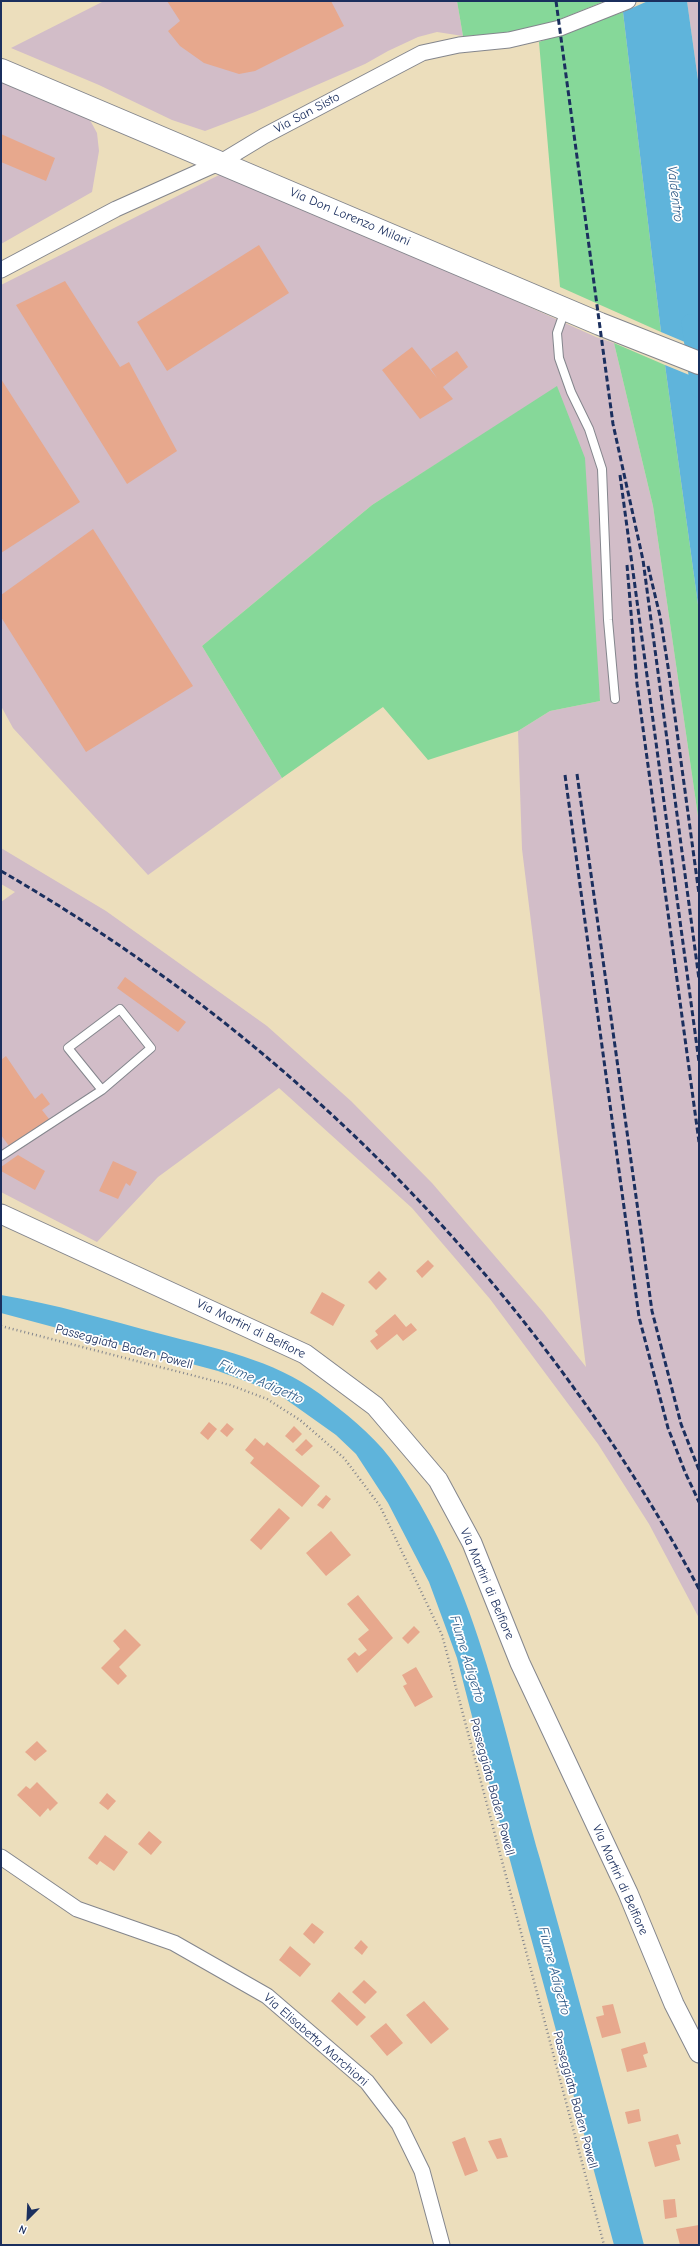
<!DOCTYPE html>
<style>
body{margin:0}
#map{position:relative;width:700px;height:2246px;overflow:hidden;background:#ecdebc;font-family:"Comic Neue",sans-serif}
canvas{display:block}
.frame{position:absolute;inset:0;border:2px solid #1b2f5e;pointer-events:none}
.north{position:absolute;left:8px;top:2198px;width:40px;height:40px;-webkit-text-stroke:3px #fff;paint-order:stroke;rotate:204deg;font-size:11px;font-weight:700;line-height:16px;text-align:center;color:#1b2f5e}
.north::after{content:'';display:block;margin:auto;width:14px;height:18px;background:#1b2f5e;clip-path:polygon(50% 0,100% 100%,50% 72%,0 100%)}
</style>
<div id="map">
<canvas width="700" height="2246"></canvas>
<div class="frame"></div>
<div class="north">N</div>
</div>
<script>
const g = document.querySelector('canvas').getContext('2d');
g.lineJoin = 'round';
function paint(path, color) {
  g.fillStyle = color;
  g.fill(path, 'evenodd');
}
function stroke(path, color, width, dash) {
  g.strokeStyle = color;
  g.lineWidth = width;
  g.lineCap = dash ? 'butt' : 'round';
  g.setLineDash(dash || []);
  g.stroke(path);
}
function label(font, color, halo, rows, align = 'center') {
  g.font = font + ' "Comic Neue",sans-serif';
  g.lineWidth = 3.5;
  g.setLineDash([]);
  g.textBaseline = 'middle';
  g.strokeStyle = halo;
  g.fillStyle = color;
  for (const [text, x, y, turn = 0] of rows) {
    g.save();
    g.translate(x, y);
    g.rotate((+turn || 0) * Math.PI / 180);
    g.textAlign = isNaN(turn) ? turn : align;
    if (halo) g.strokeText(text, 0, 0);
    g.fillText(text, 0, 0);
    g.restore();
  }
}
const industrial = new Path2D(`
 M104,1h353l6,35 -26,-4 -19,5 -30,14 -23,13 -110,48 -50,19 -33,-11 -73,-35 -88,-37z
 M687,1h12v86z
 M1,76l84,35 12,22 2,18 -7,41 -91,52z
 M227,171l369,166 18,6 39,163 46,317v795l-50,-94 -51,-80 -108,-145 -78,-91 -133,-120 -121,89 -61,65 -96,-50v-290l14,-10 -14,-8v-36l105,63 161,115 84,75 81,82 111,129 43,55 -64,-518 -4,-118 32,-20 50,-10 -43,-314 -185,118 -170,141 80,132 -134,97 -135,-147 -12,-22v-421z`);
const green = new Path2D(`
 M457,1h148l-57,23 -45,11 -40,1z
 M623,12l38,320 -101,-45 -21,-245z
 M614,343l51,22 34,247v211l-46,-317z
 M557,386l28,72 15,243 -50,10 -32,20 -90,29 -45,-53 -101,71 -80,-132 170,-141z`);
const water = new Path2D(`
 M648,1h39l12,86v261l-38,-16 -38,-320z
 M665,365l34,14v233z
 M1,1295c54,9 107,25 160,39 56,15 111,25 159,60 24,18 52,40 70,64 86,117 111,265 150,401 36,129 71,257 104,386h-30l-123,-455 -34,-132 -28,-76 -41,-79 -32,-49 -20,-19 -52,-37 -25,-12 -41,-15 -217,-58z`);
const canal = new Path2D(`
 M690,323l9,66`);
const building = new Path2D(`
 M167,1h164l13,25 -89,45 -16,3 -35,-11 -24,-17 -12,-15 12,-10z
 M1,134l54,24 -9,23 -45,-19z
 M259,245l30,48 -122,78 -30,-49z
 M65,281l55,86 9,-5 48,89 -50,33 -111,-179z
 M412,347l25,31 -6,-9 26,-18 11,16 -25,20 10,12 -33,20 -38,-49z
 M1,379l79,123 -79,51z
 M93,529l100,157 -107,66 -85,-135v-22z
 M125,977l61,45 -8,10 -61,-44z
 M6,1056l29,43 7,-6 8,11 -8,6 7,9 -40,27 -8,-11v-75z
 M18,1155l27,16 -10,19 -34,-19v-4z
 M113,1161l24,11 -7,14 -4,-3 -8,16 -19,-8z
 M428,1260l6,6 -12,12 -6,-7z
 M379,1271l8,8 -11,11 -8,-8z
 M322,1292l23,13 -12,21 -23,-13z
 M395,1314l11,13 5,-4 6,7 -14,11 -6,-7 -20,16 -7,-9 8,-6 -3,-4z
 M209,1422l8,7 -9,11 -8,-7z
 M227,1423l7,6 -7,8 -7,-6z
 M294,1426l8,8 -9,9 -8,-7z
 M255,1438l9,8 3,-4 53,44 -18,21 -52,-44 4,-5 -9,-8z
 M306,1439l7,7 -11,10 -7,-6z
 M326,1495l5,4 -8,10 -6,-4z
 M279,1508l11,10 -29,32 -11,-10z
 M331,1531l20,24 -25,21 -20,-23z
 M358,1595l35,43 -36,35 -10,-14 8,-7 4,4 8,-6 -9,-11 11,-9 -22,-26z
 M414,1626l6,6 -12,12 -6,-6z
 M125,1629l16,16 -22,22 8,9 -9,9 -17,-17 19,-19 -7,-8z
 M416,1667l17,30 -18,10 -12,-21 4,-2 -5,-9z
 M37,1741l10,10 -12,10 -10,-9z
 M37,1782l21,21 -8,8 -2,-3 -8,9 -23,-22 9,-9 4,3z
 M107,1793l9,8 -8,9 -9,-7z
 M149,1831l13,11 -11,13 -13,-11z
 M105,1835l23,17 -14,19 -14,-10 -3,4 -9,-7z
 M312,1923l12,9 -10,12 -11,-10z
 M361,1940l7,7 -6,8 -8,-7z
 M290,1946l21,18 -11,13 -21,-17z
 M364,1980l13,12 -12,12 -13,-12z
 M339,1992l27,25 -9,9 -26,-25z
 M424,2001l25,28 -18,15 -25,-29z
 M613,2004l8,29 -19,5 -6,-21 8,-2 -2,-9z
 M386,2023l17,20 -16,13 -17,-20z
 M645,2042l3,11 -5,2 4,12 -20,5 -6,-23z
 M639,2109l2,12 -13,3 -3,-12z
 M678,2134l3,10 -5,1 4,15 -25,7 -7,-25z
 M465,2137l13,34 -13,5 -13,-34z
 M501,2138l7,19 -11,2 -9,-18z
 M675,2199l2,18 -12,2 -2,-19z
 M699,2225v20h-19l-4,-16z`);
const path = new Path2D(`
 M1,1326l229,59 37,14 33,21 44,38 36,48 62,129 162,610`);
const service = new Path2D(`
 M565,310l-8,23 2,25 12,34 18,37 13,40 6,151 7,79
 M1,1156l101,-66 49,-42 -31,-39 -52,39 34,42`);
const minor = new Path2D(`
 M1,270l115,-61 105,-47 43,-26 158,-83 37,-8 50,-5 51,-12 68,-27
 M1,1857l76,52 97,34 93,53 100,86 32,42 23,47 20,74`);
const tertiary = new Path2D(`
 M1,1214l304,140 70,52 63,74 34,63 48,120 108,230 46,111 25,49`);
const secondary = new Path2D(`
 M1,70l599,254 99,39`);
const rail = new Path2D(`
 M556,1l57,423 30,136 56,419
 M620,475l79,587
 M627,565l10,119 62,458
 M648,566l12,50 9,57 30,221
 M577,774l75,537 29,113 18,46
 M565,775l74,542 29,111 17,44 14,30
 M1,871c293,169 539,419 698,718`);
const streetNames = [
 ["Via San Sisto",307,113,-28],
 ["Via Don Lorenzo Milani",350,217,23],
 ["Via Martiri di Belfiore",251,1329,26],
 ["Passeggiata Baden Powell",124,1347,15],
 ["Via Martiri di Belfiore",487,1584,67],
 ["Passeggiata Baden Powell",492,1787,75],
 ["Via Martiri di Belfiore",620,1880,66],
 ["Via Elisabetta Marchioni",316,2040,41],
 ["Passeggiata Baden Powell",575,2100,75]
];
const waterNames = [
 ["Valdentro",675,194,83],
 ["Fiume Adigetto",261,1382,24],
 ["Fiume Adigetto",467,1659,73],
 ["Fiume Adigetto",554,1971,75]
];
paint(industrial, '#d2bdc8');
paint(green, '#86d899');
paint(water, '#5fb4db');
stroke(canal, '#5fb4db', 17);
paint(building, '#e7a88d');
stroke(service, '#84868d', 10);
stroke(minor, '#84868d', 17);
stroke(tertiary, '#84868d', 21);
stroke(secondary, '#84868d', 24);
stroke(path, '#84868d', 2.5, [1, 3]);
stroke(service, '#fff', 8);
stroke(minor, '#fff', 15);
stroke(tertiary, '#fff', 19);
stroke(secondary, '#fff', 22);
stroke(rail, '#1b2f5e', 3, [6, 3]);
label('13px', '#1b2f5e', '#fff', streetNames);
label('italic 14px', '#335e8a', '#fff', waterNames);
</script>
